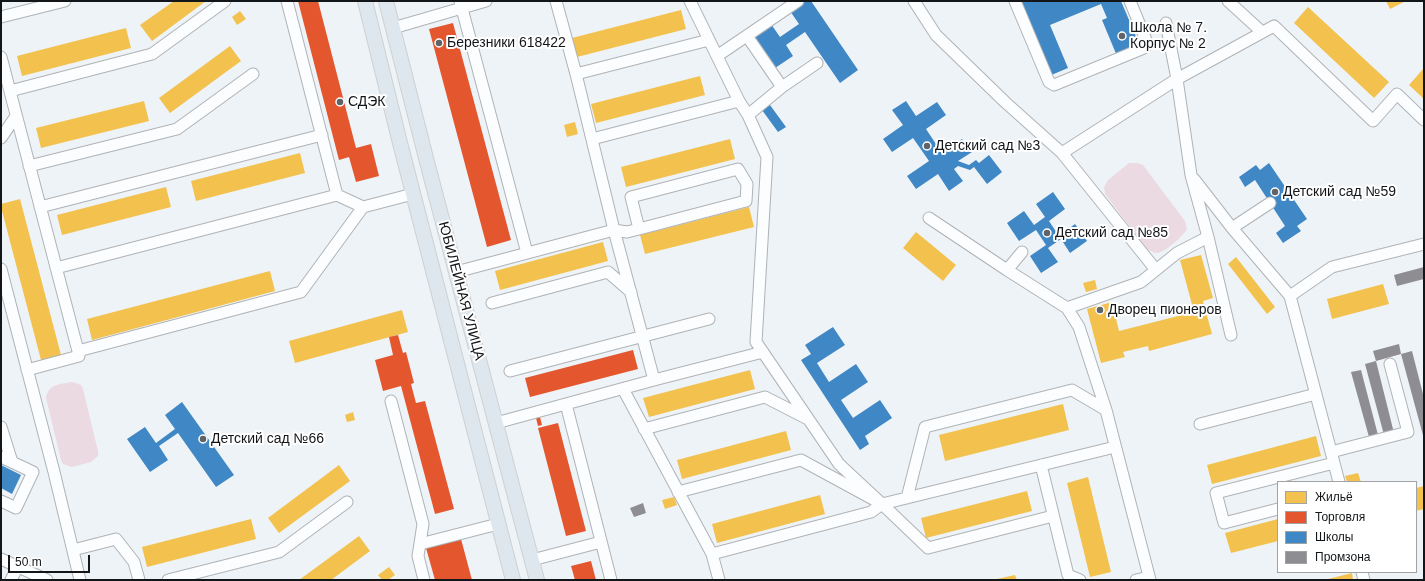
<!DOCTYPE html>
<meta charset="utf-8">
<style>
body{margin:0}
#map{position:relative;width:1425px;height:581px;overflow:hidden;background:#eef3f7;font-family:Arial,sans-serif}
canvas{display:block}
.frame{position:absolute;inset:0;border:2px solid #131619;pointer-events:none}
.legend{position:absolute;left:1277px;top:481px;width:140px;height:92px;box-sizing:border-box;background:#fff;border:1px solid #a1a2a3;margin:0;padding:5px 7px;list-style:none;font-size:12px;color:#131619}
.legend li{display:flex;align-items:center;gap:8px;height:20px}
.legend b{width:20px;border:1px solid #a1a2a3}
.scale{position:absolute;left:8px;top:555px;width:82px;height:18px;box-sizing:border-box;border:2px solid #131619;border-top:0;padding-left:5px;font-size:12px;line-height:14px;white-space:nowrap;color:#131619;-webkit-text-stroke:3px #fff;paint-order:stroke}
</style>
<div id="map">
<canvas width="1425" height="581"></canvas>
<div class="frame"></div>
<ul class="legend">
<li><b style="height:11px;background:#f2c14e"></b>Жильё</li>
<li><b style="height:11px;background:#e4572e"></b>Торговля</li>
<li><b style="height:11px;background:#3f88c5"></b>Школы</li>
<li><b style="height:11px;background:#8d8d92"></b>Промзона</li>
</ul>
<div class="scale">50 m</div>
</div>
<script>
const g = document.querySelector('canvas').getContext('2d');
g.lineJoin = 'round';
function paint(path, color) {
  g.fillStyle = color;
  g.fill(path, 'evenodd');
}
function stroke(path, color, width, dash) {
  g.strokeStyle = color;
  g.lineWidth = width;
  g.lineCap = dash ? 'butt' : 'round';
  g.setLineDash(dash || []);
  g.stroke(path);
}
function label(font, color, halo, rows, align = 'center') {
  g.font = font + ' Arial,sans-serif';
  g.lineWidth = 4;
  g.setLineDash([]);
  g.textBaseline = 'middle';
  g.strokeStyle = halo;
  g.fillStyle = color;
  for (const [text, x, y, turn = 0] of rows) {
    g.save();
    g.translate(x, y);
    g.rotate((+turn || 0) * Math.PI / 180);
    g.textAlign = isNaN(turn) ? turn : align;
    if (halo) g.strokeText(text, 0, 0);
    g.fillText(text, 0, 0);
    g.restore();
  }
}
const green = new Path2D(`
 M1129,163h8l6,2 42,56 2,8c-4,7 -21,23 -30,24 -4,0 -6,-2 -10,-4l-42,-55 -1,-7 4,-7z
 M72,382l9,3 2,4 15,62v5l-7,6 -19,5 -9,-3 -2,-4 -15,-62c2,-14 15,-14 26,-16z`);
const homes = new Path2D(`
 M174,1h32l-54,40 -12,-16z
 M1386,1h20l-16,8z
 M1308,7l81,75 -15,16 -80,-75z
 M681,10l5,19 -109,28 -5,-19z
 M240,11l6,8 -9,6 -5,-8z
 M126,28l5,20 -109,28 -5,-20z
 M230,46l11,15 -71,52 -11,-15z
 M1424,68v31l-15,-14z
 M700,76l5,19 -109,28 -5,-19z
 M144,101l5,20 -108,27 -5,-20z
 M575,122l3,12 -11,3 -3,-12z
 M730,139l5,20 -109,28 -5,-20z
 M300,153l5,20 -109,28 -5,-20z
 M166,187l5,20 -109,28 -5,-20z
 M20,199l41,156 -20,5 -40,-153v-3z
 M749,207l5,20 -109,27 -5,-19z
 M916,232l40,33 -13,16 -40,-33z
 M603,242l5,19 -108,29 -5,-19z
 M1201,255l12,43 -10,3 9,33 -63,17 -1,-5 -25,6 2,5 -24,6 -14,-54 25,-7 7,29 75,-19 -14,-52z
 M1236,257l39,50 -8,7 -39,-50z
 M270,271l5,20 -183,49 -5,-21z
 M1095,280l2,9 -11,3 -3,-9z
 M1383,284l6,20 -57,15 -5,-20z
 M402,310l6,22 -113,31 -6,-22z
 M750,370l5,19 -106,28 -6,-19z
 M1063,404l6,26 -124,31 -6,-26z
 M353,412l2,8 -8,2 -2,-7z
 M786,431l5,19 -109,29 -5,-19z
 M1316,436l5,20 -109,28 -5,-19z
 M339,465l11,16 -71,52 -11,-15z
 M1358,473l3,9h-14l-2,-6z
 M1088,477l23,95 -21,5 -23,-94z
 M1424,486v23l-8,2v-23z
 M1027,491l5,20 -106,27 -5,-20z
 M820,495l5,19 -108,29 -5,-19z
 M674,497l3,8 -12,4 -3,-9z
 M251,519l5,20 -109,28 -5,-20z
 M1278,519v22l-47,12 -6,-20z
 M359,536l11,15 -39,29h-32z
 M389,567l6,8 -7,5h-6l-4,-5z
 M1352,573l1,7h-25v-1z
 M1015,575l2,5h-20v-1z`);
const shops = new Path2D(`
 M298,1h20l38,147 15,-4 8,32 -23,6 -7,-25 -10,3z
 M453,23l58,217 -24,7 -58,-218z
 M398,335l5,18 3,-1 8,31 -3,1 5,19 9,-2 29,108 -19,5 -34,-128 -18,5 -8,-31 18,-5 -4,-18z
 M633,350l5,19 -108,28 -5,-19z
 M540,417l2,8 -4,1 -2,-8z
 M558,423l28,108 -20,5 -28,-108z
 M461,539l11,41h-37l-9,-32z
 M591,561l5,19h-21l-4,-14z`);
const schools = new Path2D(`
 M805,1h6l47,69 -18,13 -35,-51 -19,13 7,11 -18,12 -21,-32 17,-12 9,13 19,-13 -9,-13z
 M1017,1h104l19,45 -23,10 -15,-36 5,-2 -6,-14 -51,21 18,43 -19,8z
 M906,101l10,15 21,-14 9,13 -20,14 16,24 20,-14 10,13 -14,9 11,4 7,-5 3,3 10,-8 13,17 -15,12 -13,-17 -4,3 -12,-4 -4,3 9,12 -14,10 -11,-17 -22,15 -9,-13 22,-15 -16,-23 -21,14 -9,-13 20,-14 -11,-15z
 M770,105l16,22 -8,5 -16,-22z
 M1269,163l38,56 -10,7 4,5 -18,12 -7,-10 9,-7 -30,-46 -10,7 -6,-10 17,-12 4,5z
 M1053,192l12,17 -16,12 10,15 16,-12 12,17 -17,12 -9,-14 -13,9 10,14 -17,11 -11,-17 16,-11 -10,-15 -17,11 -12,-18 17,-12 10,14 11,-8 -9,-13z
 M833,327l12,18 -28,18 12,19 27,-18 12,18 -27,18 12,18 27,-18 12,18 -27,18 4,8 -9,6 -59,-90 10,-6 -6,-9z
 M182,402l52,73 -18,12 -38,-54 -19,13 9,14 -18,12 -23,-33 18,-12 11,16 19,-14 -10,-14z
 M1,465l20,10 -9,19 -11,-6z`);
const industry = new Path2D(`
 M1424,267v12l-27,7 -3,-11z
 M1399,344l2,10 -25,7 -3,-10z
 M1412,351l12,47v41l-23,-85z
 M1376,361l18,72 -10,2 -19,-71z
 M1361,370l17,65 -9,2 -18,-65z
 M643,503l3,10 -12,4 -4,-9z`);
const minor = new Path2D(`
 M287,1l50,194
 M460,1l67,252
 M556,1l20,73 38,156 13,2 12,-3 107,-28 1,-17 -9,-15 -107,28 8,32
 M690,1l49,100 9,14 19,42 -11,185 83,122 43,40
 M914,1l22,34 69,67 57,51
 M1015,1l34,81 5,3 90,-37 3,-3 -1,-5 -16,-39
 M1228,1l34,31
 M1,17l64,-16
 M393,28l93,-27
 M747,36l35,51
 M717,56l81,-55
 M1,57l77,294 223,-59 62,-85
 M576,74l133,-34
 M10,91l142,-37 73,-53
 M748,115l34,-28 35,-24
 M1,138l15,-22
 M592,139l147,-38
 M29,166l148,-37 76,-55
 M1194,179l38,49 58,68 49,186
 M40,207l282,-72
 M929,218l78,52 60,38 12,19 27,83 44,170
 M1232,228l38,-25
 M56,268l281,-73 26,12 50,-13
 M1,269l53,203 26,108
 M1007,270l15,-18
 M1156,270l-94,-117 115,-74 -11,-56
 M456,272l158,-42 40,150 -158,43
 M1290,296l42,-29 92,-23
 M492,303l116,-31 23,20
 M1067,308l74,-26 36,-29 31,-16
 M1231,335l-23,-98 -17,-62 -14,-96 97,-53 99,95 24,-27 27,26
 M27,370l52,-14 -1,-5
 M510,371l199,-52
 M654,380l109,-28
 M623,389l89,165 7,26
 M391,401l32,123 -5,32 6,24
 M566,404l45,176
 M1200,424l116,-30
 M1,427l11,35
 M644,429l121,-32 43,22
 M1331,452l77,-20 -18,-68
 M1,457l32,15 -17,36 -15,-7
 M1041,465l27,110 12,5
 M678,492l123,-32 81,44 233,-57
 M907,498l18,-71 147,-37 34,20
 M1278,509l-54,14 -8,-30 118,-30
 M420,544l78,-20
 M73,550l43,-11 18,23 5,18
 M712,554l159,-42 11,-8 46,44 125,-32
 M1,559l46,21
 M532,560l69,-18
 M1362,572l2,8
 M11,580l7,-14
 M168,580l111,-28 68,-50
 M1136,580l13,-3`);
const major = new Path2D(`
 M365,1l35,142 113,437
 M386,1l41,161 110,418`);
const markers = [
 [1122,36,4,"#606367"],
 [439,43,4,"#606367"],
 [340,102,4,"#606367"],
 [927,146,4,"#606367"],
 [1275,192,4,"#606367"],
 [1047,233,4,"#606367"],
 [1100,310,4,"#606367"],
 [203,439,4,"#606367"]
];
const poiNames = [
 ["Школа № 7.",1130,28],
 ["Корпус № 2",1130,44],
 ["Березники 618422",447,43],
 ["СДЭК",348,102],
 ["Детский сад №3",935,146],
 ["Детский сад №59",1283,192],
 ["Детский сад №85",1055,233],
 ["Дворец пионеров",1108,310],
 ["Детский сад №66",211,439]
];
const streetNames = [
 ["ЮБИЛЕЙНАЯ УЛИЦА",461,291,75]
];
paint(green, '#ecdae2');
paint(homes, '#f2c14e');
paint(shops, '#e4572e');
paint(schools, '#3f88c5');
paint(industry, '#8d8d92');
stroke(minor, '#afb3b6', 13);
stroke(major, '#ced1d2', 16);
stroke(minor, '#fcfdfe', 11);
stroke(major, '#dee7ed', 14);
for (const [x, y, r, color] of markers) {
  const dot = new Path2D();
  dot.arc(x, y, r, 0, 2 * Math.PI);
  g.fillStyle = color;
  g.fill(dot);
  stroke(dot, '#fff', 1.5);
}
label('14px', '#131619', '#fff', poiNames, 'left');
label('14px', '#131619', '#fff', streetNames);
</script>
